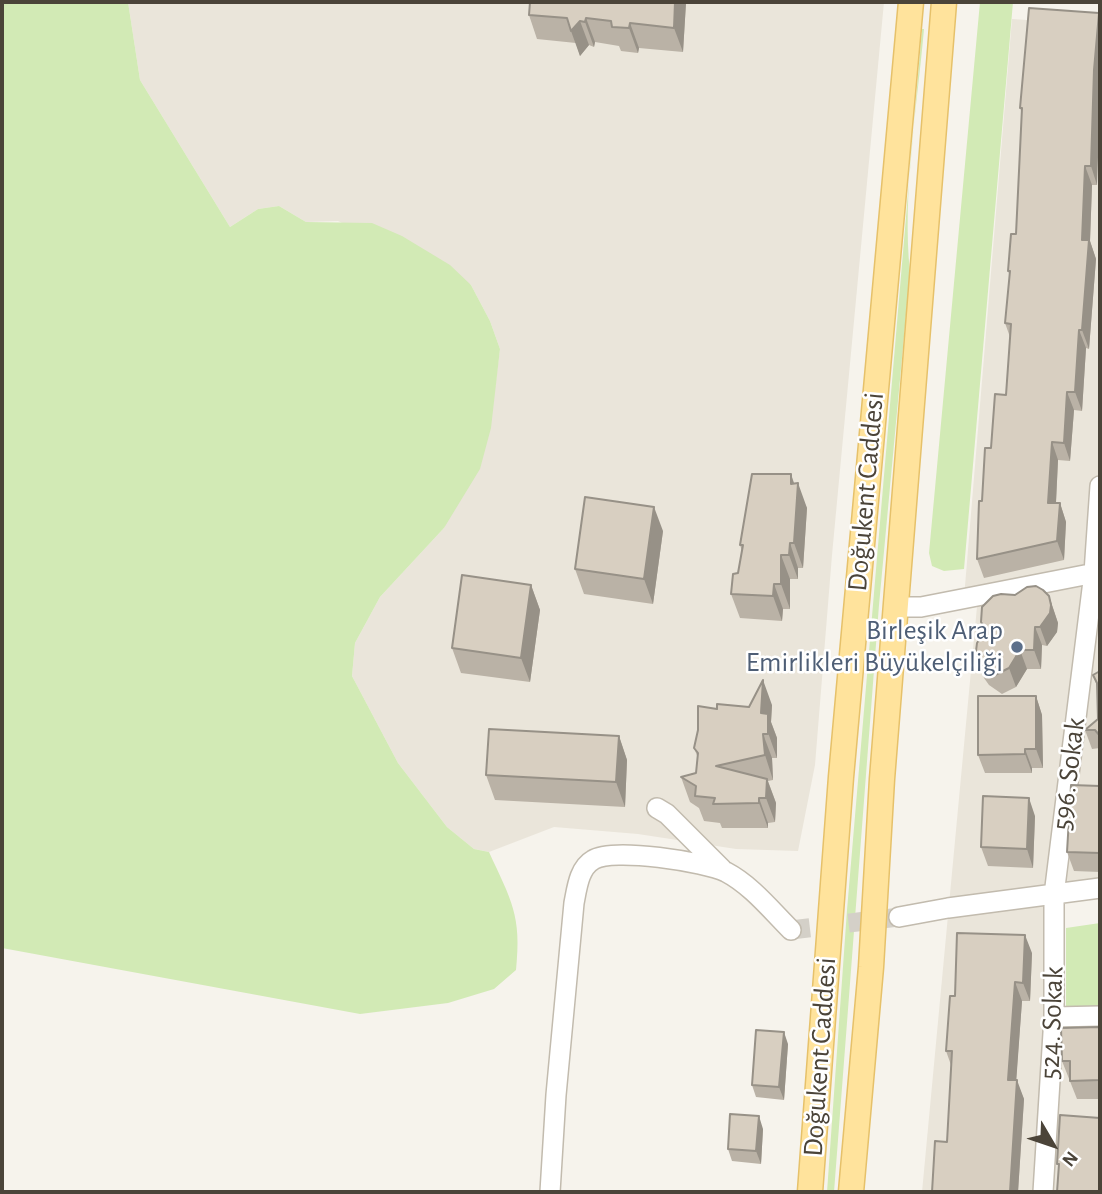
<!DOCTYPE html>
<meta charset="utf-8">
<style>
body{margin:0}
#map{position:relative;width:1102px;height:1194px;overflow:hidden;background:#f6f3ec;font-family:"Alegreya Sans",sans-serif}
canvas{display:block}
.frame{position:absolute;inset:0;border:4px solid #4b4439;pointer-events:none}
.north{position:absolute;left:1018px;top:1110px;width:70px;height:70px;-webkit-text-stroke:5px #fff;paint-order:stroke;rotate:129deg;font-size:19px;font-weight:700;line-height:28px;text-align:center;color:#4b4439}
.north::after{content:'';display:block;margin:auto;width:24px;height:32px;background:#4b4439;clip-path:polygon(50% 0,100% 100%,50% 72%,0 100%)}
</style>
<div id="map">
<canvas width="1102" height="1194"></canvas>
<div class="frame"></div>
<div class="north">N</div>
</div>
<script>
const g = document.querySelector('canvas').getContext('2d');
g.lineJoin = 'round';
function paint(path, color) {
  g.fillStyle = color;
  g.fill(path, 'evenodd');
}
function stroke(path, color, width, dash) {
  g.strokeStyle = color;
  g.lineWidth = width;
  g.lineCap = dash ? 'butt' : 'round';
  g.setLineDash(dash || []);
  g.stroke(path);
}
function label(font, color, halo, rows, align = 'center') {
  g.font = font + ' "Alegreya Sans",sans-serif';
  g.lineWidth = 5;
  g.setLineDash([]);
  g.textBaseline = 'middle';
  g.strokeStyle = halo;
  g.fillStyle = color;
  for (const [text, x, y, turn = 0] of rows) {
    g.save();
    g.translate(x, y);
    g.rotate((+turn || 0) * Math.PI / 180);
    g.textAlign = isNaN(turn) ? turn : align;
    if (halo) g.strokeText(text, 0, 0);
    g.fillText(text, 0, 0);
    g.restore();
  }
}
const residential = new Path2D(`
 M128,2h756l-52,553 -17,210 -17,86 -62,-2 -98,-15 -84,-7 -65,25 -15,-3 -27,-22 -49,-64 -46,-87 3,-33 25,-46 64,-69 51,-141 5,-38 -10,-28 -19,-36 -133,-64 -32,1 -27,-16 -21,3 -28,18 -90,-147z
 M1012,19l88,6v863l-46,8v121l46,-1v176h-178l56,-596 -14,2z`);
const green = new Path2D(`
 M2,2h126l12,78 90,147 28,-18 21,-3 27,16 66,1 30,13 48,29 21,20 19,36 10,28 -9,79 -11,41 -36,59 -64,69 -25,46 -3,33 46,87 49,64 27,22 15,3c22,48 33,63 27,118l-22,19 -46,14 -88,11 -358,-66z
 M980,2h33l-49,567 -20,2 -12,-5 -3,-13z
 M922,29h2c-7,79 -22,166 -14,243l-31,333 -45,587h-7l20,-282z
 M1100,923v83h-34v-78z`);
const minorTunnel = new Path2D(`
 M791,930l108,-13`);
const minor = new Path2D(`
 M896,607h25l179,-35
 M657,808l10,6 55,55
 M899,917l49,-9 152,-20
 M1054,1017l46,-1
 M550,1192l6,-97 18,-192c3,-15 5,-35 19,-43 19,-13 112,2 133,12 25,13 45,38 65,58
 M1043,1192l11,-175v-122l40,-322 6,-87`);
const major = new Path2D(`
 M810,1192l31,-415 70,-775
 M851,1192l20,-225 11,-188 62,-777`);
const wall = new Path2D(`
 M530,2h156l-3,50 -44,-4 -1,5 -17,-2 -2,-5 -24,-4 -1,5 -5,-2 -9,11 -4,-13 -39,-4 -8,-24z
 M1099,13l-2,172h-5l-2,56 6,18 -7,90 -3,-1 -4,63 -8,-1 -4,51 -12,-1 -2,43h4l6,19 -2,38 -80,18 -7,-19 5,-58 9,-53 15,-53 4,-58 -5,-14 5,-47 -2,-5 8,-37 6,-121 -2,-5z
 M794,484l13,24 -4,60h-5v11h-8v30h-7l-1,12 -42,-3 -9,-24 7,-21 4,-22 -2,-6z
 M663,531l-10,73 -69,-10 -9,-25z
 M531,585l9,25 -10,72 -69,-9 -9,-25z
 M1049,596l9,27 -1,9 -10,14 -5,-1 -1,24h-14l-11,18 -14,7 -13,-9 -5,-7 -7,-19 8,-27 -4,-10z
 M1100,671v77l-8,1 -7,-19 13,-11 -1,-33 -4,-11z
 M1036,696l6,19 1,53h-11v5h-47l-7,-18z
 M772,705l-1,17 6,16v20h-5l1,22 -5,1 8,22 -1,19 -7,1v5h-46l-2,-5 -16,-2 -5,-13 -9,-6 -9,-25 15,-4 2,-15 -4,-10 23,-39z
 M619,736l8,24 -2,47 -130,-7 -9,-25z
 M1100,786v86l-26,-1 -7,-19z
 M1035,816l-2,52 -45,-2 -7,-19z
 M1032,953l-2,48h-8l-6,79 8,19 -6,93 -71,-50 4,-77 -5,-14 9,-55z
 M1100,1027v72h-23l-15,-38z
 M788,1044l-4,56 -28,-3 -4,-12z
 M763,1129l-2,35 -29,-3 -4,-12z`);
const shadedWall = new Path2D(`
 M675,2h11v1l-3,49 -9,-24z
 M1099,13l1,5v84l-3,83 -6,-19 3,-96z
 M586,18l9,24 -1,5 -9,-25z
 M580,21l9,24 -9,11 -9,-25z
 M630,23l9,25 -1,5 -9,-25z
 M1085,166l7,19 -2,56 6,18 -7,90 -7,-19v-90z
 M1079,330l7,18 -4,63 -7,-19z
 M1067,392l7,18 -4,51 -6,-18z
 M1052,442l6,18 -3,62 -7,-19z
 M791,474l6,18 1,-9 9,25 -4,60 -9,-25z
 M1060,503l6,19 -2,38 -7,-19z
 M654,507l9,24 -10,73 -9,-25z
 M790,543l8,25v11l-9,-24z
 M781,555l9,24v30l-9,-25z
 M774,584l9,25 -1,12 -9,-25z
 M531,585l9,25 -10,72 -9,-24z
 M1049,596l9,27 -1,9 -10,14 -7,-19z
 M1035,627l7,18 -1,24 -7,-19z
 M1020,650l7,19 -11,18 -7,-19z
 M763,680l9,25 -1,17 6,16v20l-16,-45z
 M1036,696l6,19 1,53 -7,-19z
 M763,734l9,24 1,22 -8,-25z
 M619,736l8,24 -2,47 -9,-25z
 M1025,749l7,19v5l-7,-19z
 M767,779l9,24 -1,19 -9,-24z
 M759,798l9,25v5l-9,-25z
 M1029,798l6,18 -2,52 -6,-19z
 M1025,935l7,18 -2,48 -7,-18z
 M1015,982l7,19 -7,97 -7,-18z
 M784,1032l4,12 -4,56 -5,-13z
 M1017,1080l7,19 -6,93h-8z
 M759,1116l4,13 -2,35 -5,-13z`);
const building = new Path2D(`
 M530,2h145l-1,26 -44,-5 -1,5 -17,-1 -1,-6 -25,-3 -1,4 -5,-1 -9,10 -4,-13 -38,-3z
 M1029,8l70,5 -5,57 -3,96h-6l-3,74h7l-7,90h-3l-4,62h-8l-3,51 -12,-1 -4,61h12l-3,38 -80,18 2,-58h3l3,-53h6l4,-54 11,1 5,-71 -6,-1 5,-52h-2l3,-37h5l6,-126h-2z
 M752,474h39v10l7,-1 -4,60h-4l-1,12h-8v29h-7l-1,12 -42,-2 2,-20 5,-1 5,-28h-3z
 M585,497l69,10 -10,72 -69,-10z
 M462,575l69,10 -10,73 -69,-10z
 M1036,586l7,4 6,6 2,9 -1,8 -10,14h-5l-1,23h-14l-11,18 -14,7 -13,-9 -5,-7 -1,-8 1,-8 9,-13 -5,-8 1,-15 11,-11 8,-2 14,1 12,-8z
 M1100,671v65l-5,-6h-10l13,-11 -1,-36 -4,-8z
 M763,680l-2,33 7,1v20h-5l2,21 -49,11 51,13 -1,19h-7v5l-46,1 2,-6 -20,-2 1,-10 -15,-9 15,-4 2,-20 -4,-5 4,-18v-24l19,3v-5l32,3z
 M978,696h58v53h-11v5l-47,1z
 M489,729l130,7 -3,46 -130,-7z
 M1071,785l29,1v67l-33,-1z
 M983,796l46,2 -2,51 -46,-2z
 M957,933l68,2 -2,48 -8,-1 -7,98h9l-7,112h-78l3,-51 12,1 5,-91h-6l4,-55h5z
 M1100,1027v53l-30,1v-20h-8l-1,-33z
 M756,1030l28,2 -5,55 -27,-2z
 M730,1114l29,2 -3,35 -28,-2z
 M1060,1115l40,3v74h-43l2,-28h-2z`);
const markers = [
 [1017,647,7,"#5c6f8a"]
];
const streetNames = [
 ["Doğukent Caddesi",866,492,-85],
 ["596. Sokak",1069,774,-83],
 ["524. Sokak",1052,1023,-88],
 ["Doğukent Caddesi",820,1057,-86]
];
const serviceNames = [
 ["Birleşik Arap",1003,631],
 ["Emirlikleri Büyükelçiliği",1003,663]
];
paint(residential, '#eae5da');
paint(green, '#d2eab5');
stroke(minorTunnel, '#d4d0c8', 19, [19, 10]);
stroke(minor, '#c2bbae', 22);
stroke(major, '#e6c16a', 27);
stroke(minor, '#fff', 19);
stroke(major, '#ffe39c', 24);
paint(wall, '#bab2a6');
paint(shadedWall, '#979187');
paint(building, '#d8cfc1');
stroke(building, '#979187', 2);
for (const [x, y, r, color] of markers) {
  const dot = new Path2D();
  dot.arc(x, y, r, 0, 2 * Math.PI);
  g.fillStyle = color;
  g.fill(dot);
  stroke(dot, '#fff', 2.5);
}
label('28px', '#4b4439', '#fff', streetNames);
label('28px', '#4e5e75', '#fff', serviceNames, 'right');
</script>
